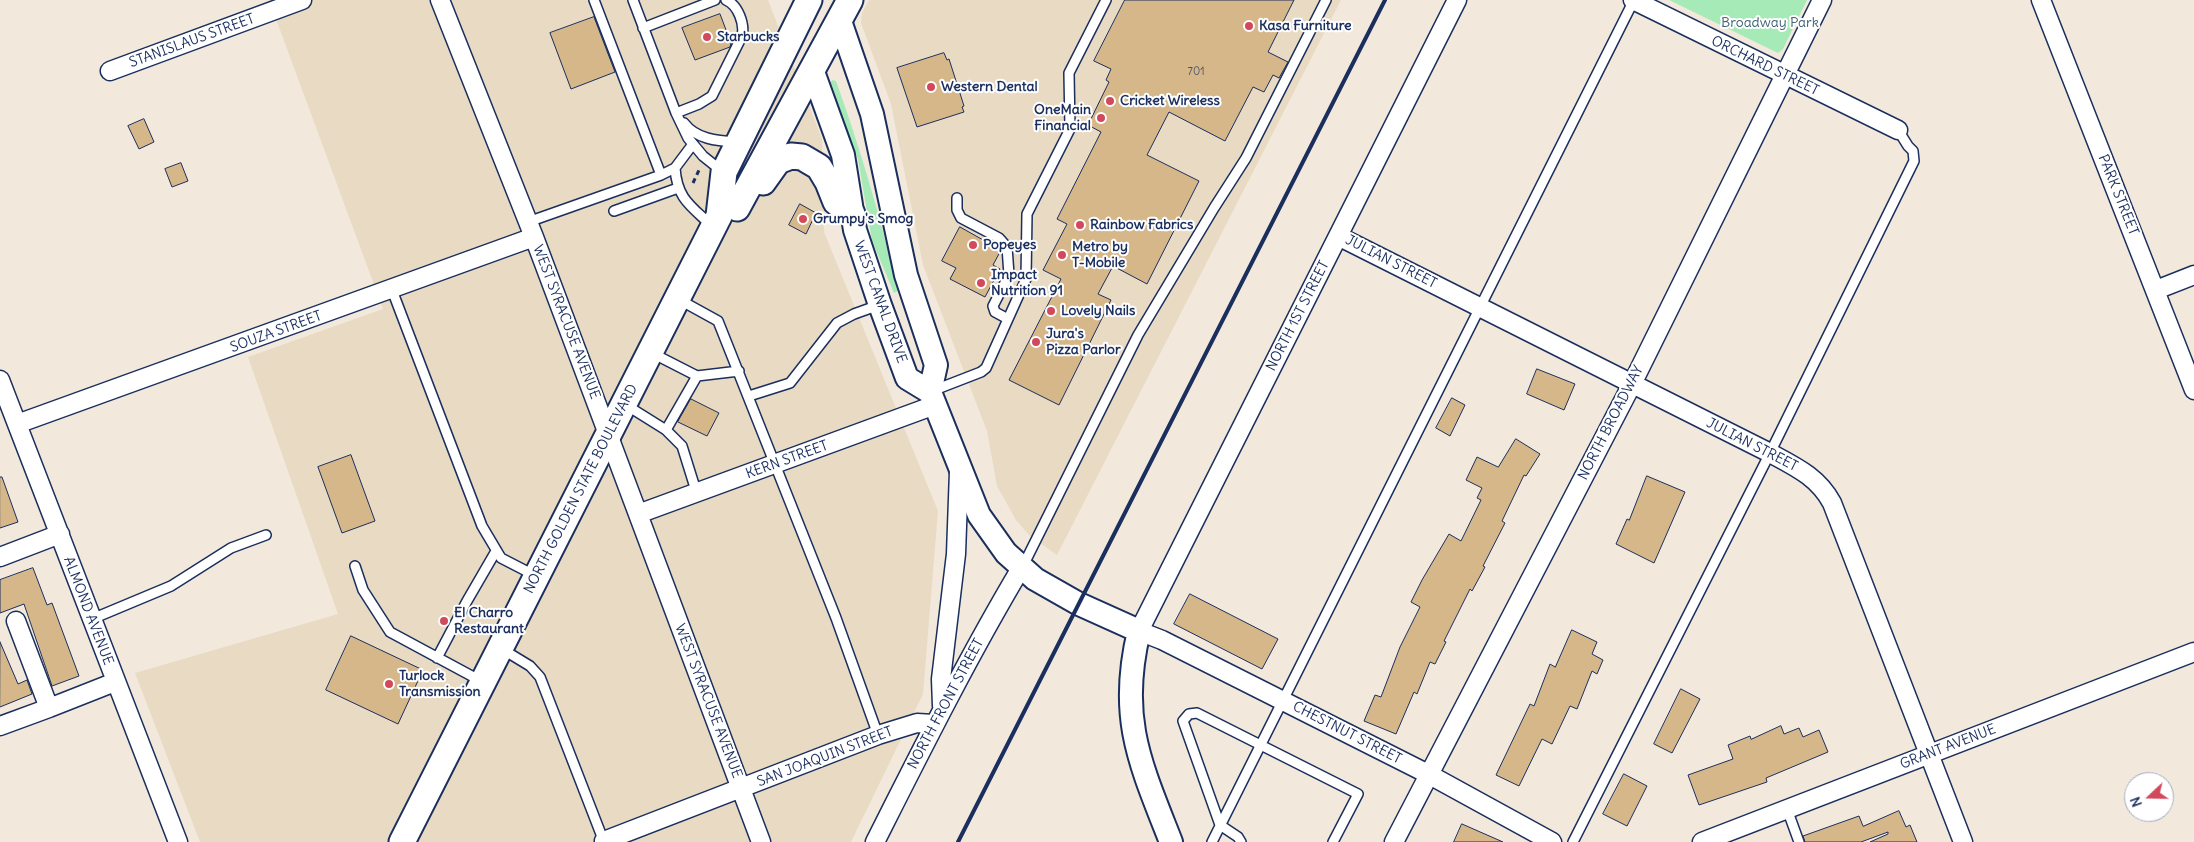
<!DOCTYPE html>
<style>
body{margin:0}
#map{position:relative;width:2194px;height:842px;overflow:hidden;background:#f2e9dc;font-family:Delius,sans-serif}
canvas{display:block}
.north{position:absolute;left:2124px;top:772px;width:50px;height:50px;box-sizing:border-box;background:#fff;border:1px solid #a4acbf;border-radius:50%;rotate:249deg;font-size:14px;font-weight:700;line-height:20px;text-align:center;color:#1b2f5e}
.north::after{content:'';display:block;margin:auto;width:18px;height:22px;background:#d1495b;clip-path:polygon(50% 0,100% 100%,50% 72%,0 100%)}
</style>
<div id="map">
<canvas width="2194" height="842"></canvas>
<div class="north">N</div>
</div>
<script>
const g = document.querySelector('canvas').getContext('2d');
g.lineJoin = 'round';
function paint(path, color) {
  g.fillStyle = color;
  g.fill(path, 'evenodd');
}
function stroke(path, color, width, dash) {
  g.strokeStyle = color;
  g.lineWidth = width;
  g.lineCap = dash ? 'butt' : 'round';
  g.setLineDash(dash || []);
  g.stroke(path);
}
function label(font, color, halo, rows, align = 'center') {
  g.font = font + ' Delius,sans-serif';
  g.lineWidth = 4;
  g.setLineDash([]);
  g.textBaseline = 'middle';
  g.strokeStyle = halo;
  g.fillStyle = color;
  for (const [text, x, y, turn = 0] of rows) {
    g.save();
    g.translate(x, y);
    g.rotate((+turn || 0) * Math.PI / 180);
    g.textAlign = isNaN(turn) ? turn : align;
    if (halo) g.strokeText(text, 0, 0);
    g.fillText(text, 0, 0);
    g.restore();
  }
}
const built = new Path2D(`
 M269,0h499l54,139 2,93 114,279 -15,183 -72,148h-651l-65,-169 203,-59 -90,-257 135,-48z
 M869,0h472l-284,555 -28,-20 -13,-15 -19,-34 -10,-55 -64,-166 -32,-161 -30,-81 1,-10z`);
const green = new Path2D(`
 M1669,0h138l-24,49 -5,4z
 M832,80l4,1c25,69 45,139 62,210l-4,2 -22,-52 -14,-82 -28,-75z`);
const building = new Path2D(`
 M1125,0h169l-26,52 20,10 -9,16 -6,-3 -9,17 -11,-5 -28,54 -56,-29 -22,43 52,26 -52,103 -34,-18 -15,28 13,6 -52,105 -50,-25 52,-101 -18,-9 24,-46 -10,-5 44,-87 -13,-7 21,-43 -3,-2 5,-11 -17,-8z
 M720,14l11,29 -1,4 -35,13 -13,-32z
 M594,17l21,55 -44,17 -21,-56z
 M944,53l3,7 2,-1 15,47 -2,1 2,5 -47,15 -20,-59z
 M144,119l10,23 -15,7 -11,-23z
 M181,163l7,18 -16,6 -7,-18z
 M800,204l16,9 -10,21 -17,-9z
 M960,227l41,23 -8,15 7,4 -15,28 -35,-18 6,-11 -14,-7z
 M1537,369l38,15 -11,26 -37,-16z
 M1452,398l13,7 -15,31 -14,-8z
 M691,399l28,14 -12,23 -29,-14z
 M1516,439l24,15 -14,22 -2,-1 -22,46 3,2 -22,43 2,1 -13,24 -2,-2 -26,52 2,1 -11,22 -5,-2 -13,32 -3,-2 -18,42 -32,-13 11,-26 6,2 19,-50 20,-40 -9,-5 11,-22 27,-46 12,7 20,-41 -4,-2 5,-10 -16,-8 11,-23 21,10z
 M351,455l24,66 -33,12 -24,-66z
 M1647,476l38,16 -31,71 -38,-19 11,-25 2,1z
 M0,477h2l16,45 -18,6z
 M33,568l14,37 5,-2 27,73 -27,10 -28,-82 -24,9v-33z
 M1190,594l88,45 -16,30 -88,-45z
 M1572,630l25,12 -5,12 11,6 -6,14 -5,-3 -15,38 -7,-3 -18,38 -10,-5 -23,47 -23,-11 34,-71 4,2 16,-42 5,3z
 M351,636l72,34 -25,54 -72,-34z
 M0,642l18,42 9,-4 5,14 -32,13z
 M1681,689l19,10 -28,54 -18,-9z
 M1781,726l3,8 15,-6 4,9 16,-7 9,22 -62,26 1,4 -68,23 -11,-30 45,-16 -5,-14 22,-9 1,3z
 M1624,774l23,12 -20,40 -24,-12z
 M1899,811l7,16 4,-2 7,17h-47l18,-8v-2l-27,10h-56l-2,-6 56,-20 4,10z
 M1462,824l41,18h-49z`);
const path = new Path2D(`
 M693,183l6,-13`);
const service = new Path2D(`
 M594,0l67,175
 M633,0l43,113 12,25 15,18 20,16
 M643,28l72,-28
 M676,113l23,-9 13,-8 30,-60c3,-12 -4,-31 -16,-36
 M684,123c12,16 33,18 52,19
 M675,168c2,31 16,38 37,58
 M957,198v12l4,8 38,20 8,9 2,28 -16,31 2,6 13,7
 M614,211l64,-23
 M528,222l133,-47 14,-7 18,-24
 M392,290l90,236 19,32 33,17
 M678,299l40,22 118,297 42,117
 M650,352l47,24
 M932,391l49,-19 5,-4 40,-89 1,-65 43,-85 -1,-56 37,-73
 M749,396l41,-13 47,-60 17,-9 25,-9
 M626,405l40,25 16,16 15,48
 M666,430l31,-54 42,-5
 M355,566l8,24 27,42 91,49
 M1023,566l115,-231 76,-127 32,-50 80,-158
 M92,619l79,-33 60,-38 35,-13
 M502,649l28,17 10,11 64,165
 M437,658l30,-57 29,-50
 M1787,809l12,33
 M1212,842l422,-842
 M1241,842l-3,-5 -18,-12 -37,-104 6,-7 8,-1 161,81 -25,48
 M1573,842l197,-389 144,-292 -1,-10 -5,-5 -10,-16`);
const minor = new Path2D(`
 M440,0l94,237 227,605
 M1457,0l-318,631 23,9 266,134 124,68
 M1633,0l265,130
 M2041,0l153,390
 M110,71l192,-71
 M1338,236l432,217c26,14 48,24 62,50l131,339
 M2156,290l38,-15
 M0,380l178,462
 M17,424l517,-187
 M638,514l297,-109
 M0,557l60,-23
 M16,621l33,87 66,-26
 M942,706l-1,-27 15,-125 3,-83
 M0,726l49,-18
 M604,841l274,-106 39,-12 17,1
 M875,842c47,-93 93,-185 146,-274
 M1394,842l238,-458 190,-384
 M1702,842l492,-190`);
const tertiary = new Path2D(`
 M840,21l32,93 34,161 30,90 -6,27
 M812,69l31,86 12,75 25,75 27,73 23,14 49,123 27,38 29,26 44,25 60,27c-21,87 1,132 32,211`);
const secondary = new Path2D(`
 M763,182l15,-21 13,-5 11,1 17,10 9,15 8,20 16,12
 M737,208l113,-208
 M402,842l317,-626 5,-44 85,-172`);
const rail = new Path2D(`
 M958,842l427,-842`);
const markers = [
 [1249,26,5,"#d1495b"],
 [707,37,5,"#d1495b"],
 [931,87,5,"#d1495b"],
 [1110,101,5,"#d1495b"],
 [1101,118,5,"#d1495b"],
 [803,219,5,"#d1495b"],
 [1080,225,5,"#d1495b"],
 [973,245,5,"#d1495b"],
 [1062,255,5,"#d1495b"],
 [981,283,5,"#d1495b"],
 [1051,311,5,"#d1495b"],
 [1036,342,5,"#d1495b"],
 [444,621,5,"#d1495b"],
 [389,684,5,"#d1495b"]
];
const numberNames = [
 ["701",1196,72]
];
const parkNames = [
 ["Broadway Park",1770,23]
];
const poiNames = [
 ["Kasa Furniture",1259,26],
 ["Starbucks",717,37],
 ["Western Dental",941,87],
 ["Cricket Wireless",1120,101],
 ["OneMain",1091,110,"right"],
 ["Financial",1091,126,"right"],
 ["Grumpy's Smog",813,219],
 ["Rainbow Fabrics",1090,225],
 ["Popeyes",983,245],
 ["Metro by",1072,247],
 ["T-Mobile",1072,263],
 ["Impact",991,275],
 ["Nutrition 91",991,291],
 ["Lovely Nails",1061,311],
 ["Jura's",1046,334],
 ["Pizza Parlor",1046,350],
 ["El Charro",454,613],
 ["Restaurant",454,629],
 ["Turlock",399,676],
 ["Transmission",399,692]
];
const streetNames = [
 ["STANISLAUS STREET",192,41,-20],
 ["ORCHARD STREET",1765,66,26],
 ["PARK STREET",2118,195,68],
 ["JULIAN STREET",1391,262,27],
 ["WEST CANAL DRIVE",880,302,70],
 ["NORTH 1ST STREET",1298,316,-63],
 ["WEST SYRACUSE AVENUE",566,322,69],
 ["SOUZA STREET",276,332,-20],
 ["NORTH BROADWAY",1611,423,-63],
 ["JULIAN STREET",1752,445,27],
 ["KERN STREET",787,460,-20],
 ["NORTH GOLDEN STATE BOULEVARD",581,489,-63],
 ["ALMOND AVENUE",88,611,69],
 ["WEST SYRACUSE AVENUE",708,701,69],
 ["NORTH FRONT STREET",946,704,-62],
 ["CHESTNUT STREET",1347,733,27],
 ["GRANT AVENUE",1948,747,-21],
 ["SAN JOAQUIN STREET",825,757,-21]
];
paint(built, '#e9dac3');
paint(green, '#a6ebb7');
paint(building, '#d5b789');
stroke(building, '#1b2f5e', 1);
stroke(service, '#1b2f5e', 12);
stroke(minor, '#1b2f5e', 21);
stroke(tertiary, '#1b2f5e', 26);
stroke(secondary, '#1b2f5e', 29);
stroke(path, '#1b2f5e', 3, [5, 4]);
stroke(service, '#fff', 9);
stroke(minor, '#fff', 18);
stroke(tertiary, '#fff', 22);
stroke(secondary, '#fff', 25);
stroke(rail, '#1b2f5e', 4);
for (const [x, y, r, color] of markers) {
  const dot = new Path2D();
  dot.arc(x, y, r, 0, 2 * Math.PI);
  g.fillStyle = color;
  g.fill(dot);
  stroke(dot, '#fff', 2);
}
label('11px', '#4a5169', null, numberNames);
label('14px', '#3e5e74', '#fff', parkNames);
label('bold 14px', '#1b2f5e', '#fff', poiNames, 'left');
label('14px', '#1b2f5e', '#fff', streetNames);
</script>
